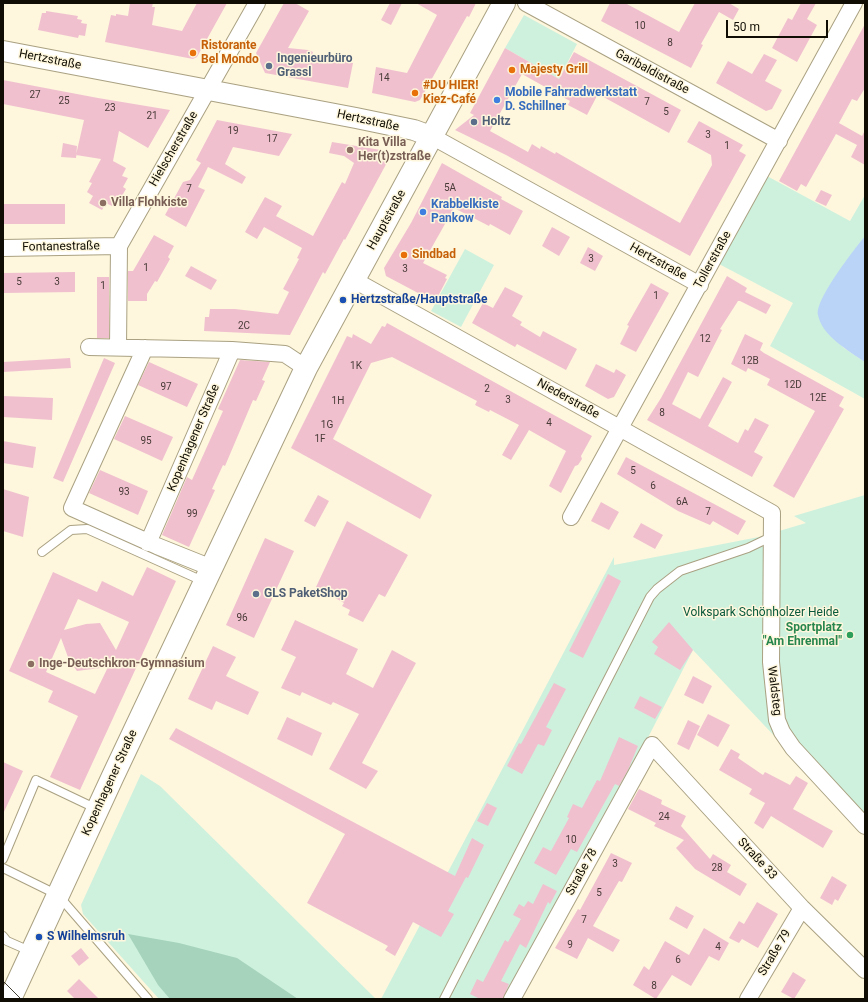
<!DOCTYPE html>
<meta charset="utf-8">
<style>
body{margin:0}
#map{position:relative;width:868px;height:1002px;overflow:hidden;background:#fef7dd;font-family:Roboto,sans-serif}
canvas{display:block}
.frame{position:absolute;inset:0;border:4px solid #100d04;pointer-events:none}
.scale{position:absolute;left:726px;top:20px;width:102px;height:18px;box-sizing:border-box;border:2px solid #100d04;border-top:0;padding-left:5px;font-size:12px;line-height:14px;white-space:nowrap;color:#100d04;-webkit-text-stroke:3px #fef7dd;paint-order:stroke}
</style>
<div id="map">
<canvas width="868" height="1002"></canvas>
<div class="frame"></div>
<div class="scale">50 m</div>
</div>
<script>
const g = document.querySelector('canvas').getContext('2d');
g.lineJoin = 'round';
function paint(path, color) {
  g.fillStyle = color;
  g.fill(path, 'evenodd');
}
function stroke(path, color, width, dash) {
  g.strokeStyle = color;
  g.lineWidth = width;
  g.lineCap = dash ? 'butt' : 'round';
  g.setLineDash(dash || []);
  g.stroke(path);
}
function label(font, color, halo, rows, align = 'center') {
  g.font = font + ' Roboto,sans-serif';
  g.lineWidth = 3;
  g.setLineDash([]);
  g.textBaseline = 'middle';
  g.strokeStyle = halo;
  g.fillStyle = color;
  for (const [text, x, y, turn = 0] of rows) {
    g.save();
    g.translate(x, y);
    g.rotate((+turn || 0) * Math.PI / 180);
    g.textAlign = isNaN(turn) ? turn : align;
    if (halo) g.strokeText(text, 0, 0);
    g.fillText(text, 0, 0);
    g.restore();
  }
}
const green = new Path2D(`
 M524,15l53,29 -18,35 -54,-31z
 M767,176l83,45 15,-26v41l-37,53v43l16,16 21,14v37l-95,-53 23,-43 -74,-39z
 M465,249l29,16 -33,62 -30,-16z
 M865,495v324l-67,-58 -105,-111 -74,144 -114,205h-124l233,-442v8l145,-28 47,-14 -12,-7z
 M141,774l19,12 216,213h-217l-76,-85 -2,-9z`);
const forest = new Path2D(`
 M128,934l51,9 58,15 61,41h-128l-12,-14z`);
const water = new Path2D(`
 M865,236v126c-16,-11 -43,-26 -47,-47 -3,-16 36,-65 47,-79z`);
const building = new Path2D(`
 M130,3h23l-1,4h3l-3,18 30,6 15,-28h30l-30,54 -4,2 -88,-17 6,-27 5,1v-2l12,2z
 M284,3h11l14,8 -21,37 20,2 5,2 -1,3 25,5v-2l10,2v2l6,1 -5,25 -83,-15 -9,-20z
 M390,3h12l-11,22 -10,-5z
 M416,3h60l-7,14 -2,-1 -47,84 -5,2 -43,-9 4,-26 31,6 30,-58z
 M610,3h15l54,29 16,-29h34l10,6 -6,11 -14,-8 -18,32 2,1 -12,23 -90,-47z
 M801,3h15l-9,16 10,6 -20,37 -25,-14 16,-30 4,2z
 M46,11l32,5 -1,3 5,1 -1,3 6,1 -2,12 -6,-1 -1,3 -40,-8 4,-17h4z
 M865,24v64l-8,13 -5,-2 -13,24 23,13 3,-6v35l-14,-8 6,-12 -21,-11 -30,53 -5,-3 -4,7 -18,-10z
 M505,48l54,31 15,-27 107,58 -12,23 -71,-39 -11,21 -19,-10 2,-4 -48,-27 -32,57 38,21 4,-8 8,5 1,-3 14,8 1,-2 124,71 32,-58 -1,-10 -24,-13 12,-21 44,24 -4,6 7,4 -56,101 -184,-101 -51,-25 19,-15 -4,-2z
 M764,54l13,6 -12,21 17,9 -10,19 -6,2 -50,-28 12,-22 24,13z
 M3,80l95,18 72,12 -22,38 -29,-17 -6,30 13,7 -4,8 6,2 -5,9 3,2 -6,10 -2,-2 -6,9 -6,-3 -4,7 -13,-7 4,-7 -6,-4 5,-9 -3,-1 12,-23 -25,-4 8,-35 -81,-16z
 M217,120l75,14 -13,22 -46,-9 -8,17 21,13 -4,7 -34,-17 -10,20 7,3 -19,37 -21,-12 18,-33 7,-2 11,-17 -5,-3z
 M332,142l55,9 3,6 -45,83 -1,-1 -19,35 -2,-2 -33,63 -86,-4 1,-14h4l1,-8h25l43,5 11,-22 -6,-3 16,-30 -2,-1 5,-10 -38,-21 -7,12 -12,-7 20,-35 17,9 -6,10 37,20 29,-54 3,2 9,-21 -10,-7 -15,-3z
 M63,143l14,3 -1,12 -15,-1z
 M442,163l60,34 -1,2 22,12 -13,24 -20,-11 -1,2 -35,-18 -31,55 24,12 -2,3 2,1 -12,23 -49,-26 -2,-8 27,-45z
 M821,190l11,5 -6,11 -11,-5z
 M3,204h62v20h-62z
 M552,227l18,10 -11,19 -17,-10z
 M154,235l20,11 -6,11 2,2 -13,23 -2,-1 -8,13v7h-19v-30h5z
 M588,247l15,9 -8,15 -15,-8z
 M191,266l26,14 -6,10 -26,-14z
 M75,272v20l-72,1v-20z
 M727,276l20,12 -2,4 26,13 -5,9 -26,-13h-2l-18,28 2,1 -24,47 -10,-5 -16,32 28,15 23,-42 9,5 -24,44 30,17 7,-14 3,2 7,-13 14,7 -15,27 9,5 -11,20 -105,-57 14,-22z
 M97,277h12v61h-12z
 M651,283l18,10 -33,59 -16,-8 9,-18 -2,-1z
 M505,287l18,9 -11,20 10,6 -2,3 20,12 3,-6 34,18 -11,21 -49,-26 -2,3 -43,-24 11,-20 10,5z
 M387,323l205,113 -11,20 1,3 -4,6 -3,1 -14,27 -12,-7 17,-35 -37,-21 -18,30 -9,-5 17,-30 -29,-15 -1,2 -14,-7 2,-4 -85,-44 -21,6 -38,76 99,56 -12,24 -129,-71 56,-112 5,2 1,-4 18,10 11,-18 3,1z
 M745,334l18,9 -3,7 4,3 80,44 -5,9 5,3 -50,89 -21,-12 42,-75 -48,-26 3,-6 -22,-11 -2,4 -15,-8z
 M70,358l1,10 -68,4v-10z
 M104,358l11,5 -52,119 -10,-4z
 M240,360l30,2 -8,18 3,1 -9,20 -3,-1 -28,66 -2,-1 -11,24 3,1 -26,57 -27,-12 25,-58 5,3 31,-69 -5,-2z
 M149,362l49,22 -11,23 -49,-22z
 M596,364l18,9 2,-4 10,6 -12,22 -6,2 -23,-13z
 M3,396l50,2 -1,22 -49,-3z
 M125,416l48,21 -11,24 -48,-22z
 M3,441l33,6 -3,21 -30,-5z
 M626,457l120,64 -8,14 -25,-14 -3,4 -32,-14 -61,-37z
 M100,470l48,21 -10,24 -49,-22z
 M3,489l26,8 -6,40 -20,-6z
 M318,495l11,6 -14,26 -11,-6z
 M601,502l18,10 -10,18 -18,-9z
 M347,521l61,34 -23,42 -6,-3 -16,28 -15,-7 2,-5 -8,-4 2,-3 -28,-16z
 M641,523l22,12 -8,14 -22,-12z
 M265,538l29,13 -40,87 -28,-13z
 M147,567l29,14 -96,209 -30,-13 28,-61 -30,-14 5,-11 -44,-20 44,-99 44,20 5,-11 31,15zM78,599l51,23 -13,28 -16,-27 -14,1 -22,6zM61,638l8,22 8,11 31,-4 -13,27 -49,-22z
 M608,574l13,7 -38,77 -14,-7z
 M295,620l63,29 -12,25 27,14 19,-38 24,13 -54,100 16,8 -12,18 -37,-20 30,-55 -26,-12 -2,3 -29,-13 -2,4 -19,-8 15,-31 -15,-7z
 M669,622l24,28 -13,20 -26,-16 4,-7 -6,-5z
 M213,646l23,11 -10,19 33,16 -11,23 -32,-14 -4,9 -24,-11z
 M693,676l19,10 -9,18 -19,-9z
 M554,683l12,6 -20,38 6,3 -8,16 -6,-2 -16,30 -15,-8 12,-23 2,1z
 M640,696l22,11 -7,12 -21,-11z
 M708,714l22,11 -12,22 -21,-12z
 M287,717l35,16 -10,23 -35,-17z
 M688,720l12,6 -11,24 -12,-6z
 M176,728l279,148 17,-38 12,7 -16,33 -2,-1 -18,34 6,3 -13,23 -28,-15 -18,34 -10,-6 3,-4 -81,-43 38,-69 -176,-95z
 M619,737l19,9 -10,24 -9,16 -4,-2 -38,68 -6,-3 -15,26 -22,-12 9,-16 8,4 18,-33 -2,-1 6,-13 9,4 15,-28 3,1z
 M731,749l9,5 -2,4 25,17 2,-3 25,13 6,-9 12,7 -15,26 40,22 -10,17 -52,-32 -8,13 -9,-6 11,-20 -16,-9 3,-5 -33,-19z
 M3,762l20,9 -20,43z
 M639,789l23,11 -1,4 25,12 -5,10 29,33 3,-5 18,11 -4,7 20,12 -7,12 -45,-27 -19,-21 8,-8 -30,-14 2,-3 -28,-14z
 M487,803l10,5 -9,18 -11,-5z
 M611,853l21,10 -10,19 -3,-1 -26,45 27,14 -7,12 -25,-14 -11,21 -22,-11 23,-39 2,1z
 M832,876l15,9 -9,16 -3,-2 -3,6 -12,-7z
 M543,884l14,7 -7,13 -2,-2 -22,46 -6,-4 -19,37 8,3 -6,15h-23l-10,-5 7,-15 6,3 22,-42 3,2 13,-23 -8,-4 6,-11 5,3 4,-6 5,3z
 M757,902l21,12 -20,34 -16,-9 -3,4 -10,-5 10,-17 5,3z
 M676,906l18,10 -7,13 -18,-10z
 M704,928l25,15 -10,18 -10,-5 -18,30 -19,-11 -16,24 -23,-14 11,-19 5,4 16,-29 24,14z
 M81,948l8,10 -10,8 -8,-10z
 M793,972l13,8 -12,19 -13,-7z
 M79,979l20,20h-24l-8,-8z`);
const service = new Path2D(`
 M42,552l29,-22 16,-1 118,53
 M3,859l33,-79 61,29
 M3,868l55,27 90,104
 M3,936l4,5 25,11
 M444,999l206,-402 7,-8 23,-18 68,-23 25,-12`);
const minor = new Path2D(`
 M526,3l253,138
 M433,137l267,148
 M3,248l116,-2
 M354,280l418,233 -1,149 6,58 5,12 11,16 72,78
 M89,347l143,3 53,4 21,14
 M118,347l1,-101 138,-243
 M145,348l-73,160 85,38 55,22
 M571,517l283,-514
 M148,543l84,-193
 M512,999l140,-254 150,163 63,62
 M748,999l54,-91`);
const tertiary = new Path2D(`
 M3,51l353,67 58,12 19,7`);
const secondary = new Path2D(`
 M10,999l103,-223 193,-408 198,-365`);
const tram = new Path2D(`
 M3,981l18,18`);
const markers = [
 [193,53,4,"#e8710a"],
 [269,66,4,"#5c6f8a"],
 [512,70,4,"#e8710a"],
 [415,93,4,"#e8710a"],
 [497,100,4,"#3f7fe0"],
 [474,122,4,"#5c6f8a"],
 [350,150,4,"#8d6e63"],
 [103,203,4,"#8d6e63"],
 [423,212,4,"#3f7fe0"],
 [404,255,4,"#e8710a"],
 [343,300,4,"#1a4fb4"],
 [256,594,4,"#5c6f8a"],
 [850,635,4,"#2e9e5b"],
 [31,664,4,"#8d6e63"],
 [39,937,4,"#1a4fb4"]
];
const numberNames = [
 ["10",640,26],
 ["8",670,43],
 ["14",384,78],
 ["27",35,95],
 ["25",64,101],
 ["7",647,102],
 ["23",110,108],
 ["5",666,112],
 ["21",152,116],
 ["19",233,131],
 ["3",708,135],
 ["17",272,139],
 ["1",727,146],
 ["5A",450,188],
 ["7",189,189],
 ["3",591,259],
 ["1",146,268],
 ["3",405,269],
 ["5",19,282],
 ["3",57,282],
 ["1",103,286],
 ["1",656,296],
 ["2C",244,326],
 ["12",705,339],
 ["12B",750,361],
 ["1K",356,366],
 ["12D",793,385],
 ["97",166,387],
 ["2",487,389],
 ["12E",818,398],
 ["3",508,400],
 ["1H",338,401],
 ["8",662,413],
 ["4",549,423],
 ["1G",327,425],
 ["1F",320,439],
 ["95",146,441],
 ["5",633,471],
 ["6",653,486],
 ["93",124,492],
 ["6A",682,502],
 ["7",708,512],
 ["99",192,514],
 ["96",242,618],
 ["24",664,817],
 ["10",571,840],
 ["3",615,864],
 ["28",717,868],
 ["5",599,893],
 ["7",584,920],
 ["9",570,945],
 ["4",718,947],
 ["6",678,960],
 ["8",654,986]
];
const foodNames = [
 ["Ristorante",201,46],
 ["Bel Mondo",201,60],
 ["Majesty Grill",520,70],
 ["#DU HIER!",423,86],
 ["Kiez-Café",423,100],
 ["Sindbad",412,255]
];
const serviceNames = [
 ["Ingenieurbüro",277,59],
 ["Grassl",277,73],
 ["Holtz",482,122],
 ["GLS PaketShop",264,594]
];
const streetNames = [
 ["Hertzstraße",50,60,11],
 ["Garibaldistraße",652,72,28],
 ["Hertzstraße",368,121,12],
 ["Hielscherstraße",174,149,-60],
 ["Hauptstraße",387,220,-61],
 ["Fontanestraße",61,247,-1],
 ["Tollerstraße",713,260,-61],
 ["Hertzstraße",658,262,29],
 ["Niederstraße",568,399,29],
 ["Kopenhagener Straße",194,438,-67],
 ["Waldsteg",774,691,83],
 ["Kopenhagener Straße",110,783,-65],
 ["Straße 33",757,859,47],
 ["Straße 78",582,872,-61],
 ["Straße 79",775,953,-59]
];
const shopNames = [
 ["Mobile Fahrradwerkstatt",505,93],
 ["D. Schillner",505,107],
 ["Krabbelkiste",431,205],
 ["Pankow",431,219]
];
const educationNames = [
 ["Kita Villa",358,143],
 ["Her(t)zstraße",358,157],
 ["Villa Flohkiste",111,203],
 ["Inge-Deutschkron-Gymnasium",39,664]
];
const transitNames = [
 ["Hertzstraße/Hauptstraße",351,300],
 ["S Wilhelmsruh",47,937]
];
const parkNames = [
 ["Volkspark Schönholzer Heide",761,613]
];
const leisureNames = [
 ["Sportplatz",842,628],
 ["\"Am Ehrenmal\"",842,642]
];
paint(green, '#cef1de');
paint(forest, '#a6d3bb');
paint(water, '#b9d4f7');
paint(building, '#f0c0cf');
stroke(service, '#aaa182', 10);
stroke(minor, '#aaa182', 18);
stroke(tertiary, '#aaa182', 22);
stroke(secondary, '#aaa182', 24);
stroke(service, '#fff', 8);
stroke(minor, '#fff', 16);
stroke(tertiary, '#fff', 20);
stroke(secondary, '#fff', 22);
stroke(tram, '#454135', 1);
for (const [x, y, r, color] of markers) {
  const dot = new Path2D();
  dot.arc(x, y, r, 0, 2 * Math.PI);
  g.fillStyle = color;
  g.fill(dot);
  stroke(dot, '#fef7dd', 1.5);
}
label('10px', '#483a37', null, numberNames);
label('bold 12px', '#c56008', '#fef7dd', foodNames, 'left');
label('bold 12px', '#4e5e75', '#fef7dd', serviceNames, 'left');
label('12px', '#100d04', '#fef7dd', streetNames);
label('bold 12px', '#366cbe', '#fef7dd', shopNames, 'left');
label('bold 12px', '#785e54', '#fef7dd', educationNames, 'left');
label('bold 12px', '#164399', '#fef7dd', transitNames, 'left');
label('12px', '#09593c', '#fef7dd', parkNames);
label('bold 12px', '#27864d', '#fef7dd', leisureNames, 'right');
</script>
